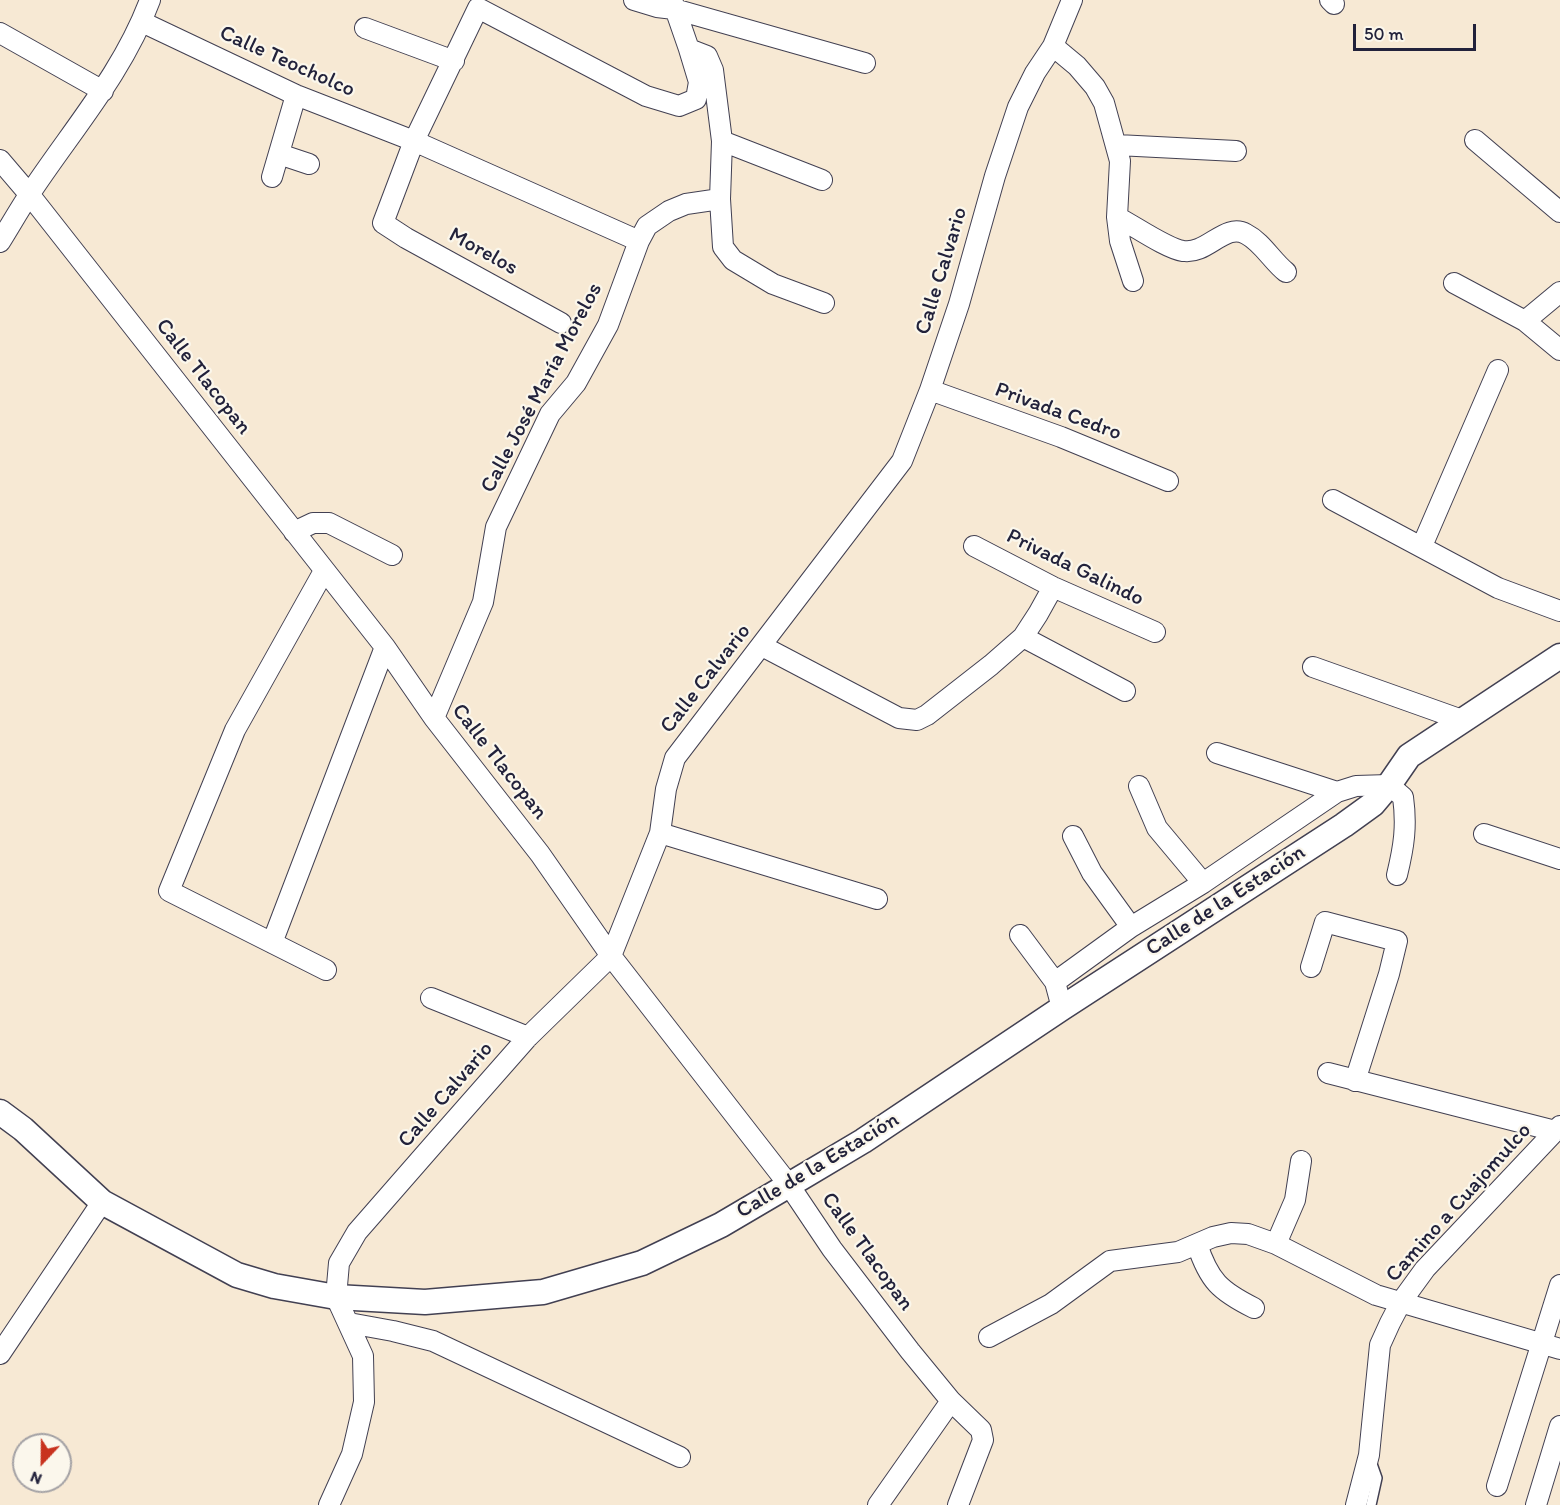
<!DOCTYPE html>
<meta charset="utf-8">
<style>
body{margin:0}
#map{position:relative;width:1560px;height:1505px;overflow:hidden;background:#f7e9d4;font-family:Itim,sans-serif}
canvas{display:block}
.north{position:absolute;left:12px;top:1433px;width:60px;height:60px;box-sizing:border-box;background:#fbf7ec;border:2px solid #a4a2a5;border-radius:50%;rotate:202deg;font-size:16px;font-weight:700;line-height:24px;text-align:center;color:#22223b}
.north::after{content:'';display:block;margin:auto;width:21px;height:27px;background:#c8321e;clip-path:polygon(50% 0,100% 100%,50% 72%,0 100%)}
.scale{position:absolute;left:1353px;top:24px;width:123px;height:27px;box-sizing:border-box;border:3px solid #22223b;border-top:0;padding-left:8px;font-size:18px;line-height:21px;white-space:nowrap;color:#22223b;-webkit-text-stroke:4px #fbf7ec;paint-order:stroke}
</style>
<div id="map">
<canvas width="1560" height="1505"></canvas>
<div class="north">N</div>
<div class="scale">50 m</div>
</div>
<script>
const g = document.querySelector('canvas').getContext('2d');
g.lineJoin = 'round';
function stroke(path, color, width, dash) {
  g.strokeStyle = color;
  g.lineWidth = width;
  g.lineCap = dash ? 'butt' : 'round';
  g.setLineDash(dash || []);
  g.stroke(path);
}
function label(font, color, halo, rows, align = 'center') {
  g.font = font + ' Itim,sans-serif';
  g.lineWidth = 4.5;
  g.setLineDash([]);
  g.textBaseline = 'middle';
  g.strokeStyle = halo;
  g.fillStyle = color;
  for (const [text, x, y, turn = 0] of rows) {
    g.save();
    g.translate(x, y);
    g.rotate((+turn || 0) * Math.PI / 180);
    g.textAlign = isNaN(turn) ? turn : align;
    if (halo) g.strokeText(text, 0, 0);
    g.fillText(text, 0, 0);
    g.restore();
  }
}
const service = new Path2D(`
 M1371,1461l6,17 -6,27`);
const minor = new Path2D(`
 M634,0l23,7 17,2 191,54
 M672,0l17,49 18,7 6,14 9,71 -2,58 3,48 10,13 40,24 51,19
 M1330,0l4,4
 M142,22l154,73 118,46 225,100
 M365,28l89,33
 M0,33l103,58
 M1053,46l24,20 18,21 9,16 16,58 -3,56 3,24 13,40
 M1475,140l85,72
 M722,141l100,39
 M1117,145l119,6
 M279,154l30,10
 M0,160l29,34 356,453 49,71 106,136 71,102 178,229 43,64 78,102 41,50 30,29 2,10 -25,65
 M272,177l24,-82
 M1117,217c16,8 50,32 66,34 24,4 42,-29 63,-17 16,8 26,27 40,38
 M0,242c10,-16 19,-32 29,-47 42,-64 94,-122 121,-195
 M1454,283l71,38 35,29
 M1525,321l35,-29
 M561,323l-155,-85 -23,-15 31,-82 64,-133 168,88 33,10 17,-7 3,-17 -10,-33
 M930,390l131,47 107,44
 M1333,500l165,88 62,23
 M294,532l19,-9h16l63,32
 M974,546l79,41 102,45
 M1422,546l76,-176
 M324,571l-89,159 -66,161 157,79
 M1023,637l102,54
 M762,646l137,72 18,2 10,-5 64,-50 32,-28 15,-23 15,-27
 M1313,667l149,53
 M434,718l49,-116 13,-75 54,-113 26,-31 32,-58 31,-84 8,-15 22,-15 17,-7 34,-5
 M1217,753l120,39
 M1139,786l18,42 46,55
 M660,833l217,66
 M1484,834l76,25
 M1073,836l19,37 39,54
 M1020,935l35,47
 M272,943l113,-296
 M1311,967l14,-45 72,19 -8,33 -34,107
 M431,998l97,39
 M1062,1008l-7,-26 76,-55 72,-44 134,-91 19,-6 33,-1 14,12c4,29 1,49 -6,78
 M1328,1073l227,58
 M1197,1244c12,37 23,47 57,64
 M1276,1244l19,-44 6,-39
 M349,1323l44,8 40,10 247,116
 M989,1337l62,-33 59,-43 68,-9 35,-15 18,-4 17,1 28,10 100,51 184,54
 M0,1354l102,-152
 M1497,1486l63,-201
 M329,1505l23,-51 12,-52 -1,-46 -27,-59 3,-34 18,-31 83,-95 88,-100 83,-81 49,-123 6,-44 9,-31 227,-297 28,-71 29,-86 36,-128 23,-69 17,-34 18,-27 19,-46
 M878,1505l73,-104
 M1356,1505l13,-50 11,-110 10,-22 11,-21 24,-33 135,-143
 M1536,1505l24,-79`);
const tertiary = new Path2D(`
 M0,1112l23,17 79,73 135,73 37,11 62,11 89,5 118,-10 99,-29 79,-38 68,-40 74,-44 199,-133 282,-183 29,-21 16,-19 20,-29 151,-100`);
const streetNames = [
 ["Calle Teocholco",287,62,24],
 ["Morelos",483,252,29],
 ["Calle Calvario",942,271,-73],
 ["Calle Tlacopan",203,377,52],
 ["Calle José María Morelos",542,388,-62],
 ["Privada Cedro",1058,412,20],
 ["Privada Galindo",1075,568,26],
 ["Calle Calvario",706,679,-52],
 ["Calle Tlacopan",499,762,52],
 ["Calle de la Estación",1226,901,-33],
 ["Calle Calvario",446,1095,-49],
 ["Calle de la Estación",818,1166,-31],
 ["Camino a Cuajomulco",1459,1203,-48],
 ["Calle Tlacopan",867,1252,54]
];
stroke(service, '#424052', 12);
stroke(minor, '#424052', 22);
stroke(tertiary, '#424052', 27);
stroke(service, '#fff', 9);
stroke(minor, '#fff', 20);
stroke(tertiary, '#fff', 24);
label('22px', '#22223b', '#fbf7ec', streetNames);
</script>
